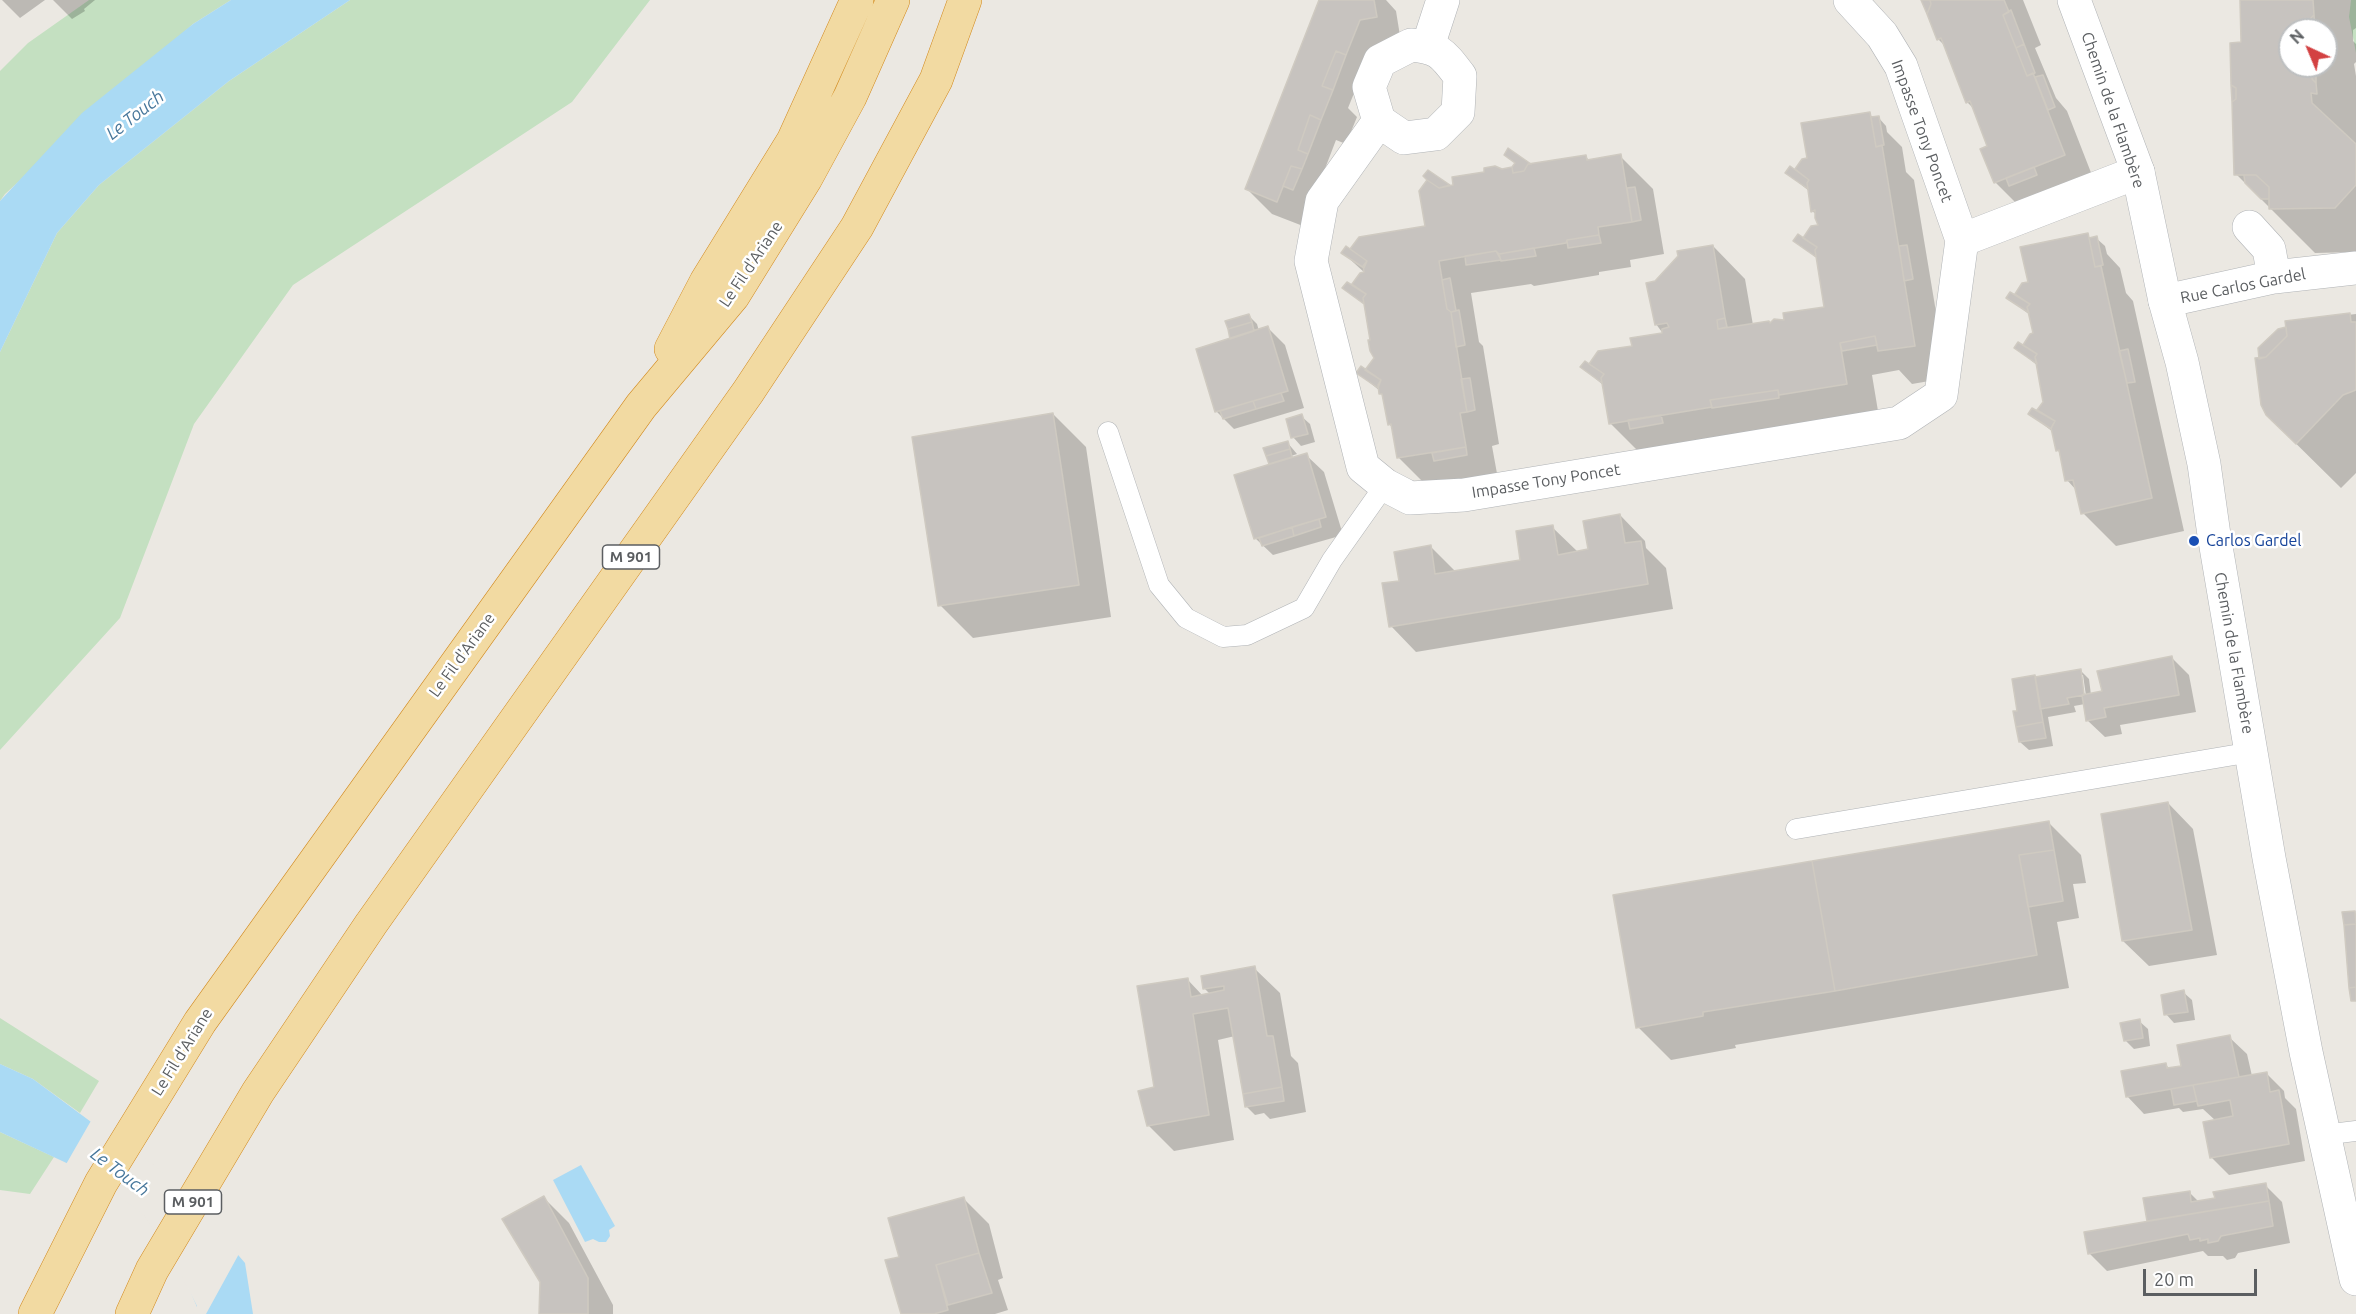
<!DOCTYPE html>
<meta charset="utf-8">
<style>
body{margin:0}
#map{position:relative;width:2356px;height:1314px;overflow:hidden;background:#ebe8e2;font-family:Ubuntu,sans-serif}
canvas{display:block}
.north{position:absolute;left:2278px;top:18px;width:60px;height:60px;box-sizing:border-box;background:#fff;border:2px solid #bdbfc0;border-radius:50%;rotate:316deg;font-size:16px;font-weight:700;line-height:24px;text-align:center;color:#5b5e61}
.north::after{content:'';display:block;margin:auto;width:21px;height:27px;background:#d34142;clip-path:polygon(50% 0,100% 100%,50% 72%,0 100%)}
.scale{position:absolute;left:2143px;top:1269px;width:114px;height:27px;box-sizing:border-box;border:3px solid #5b5e61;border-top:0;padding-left:8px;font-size:18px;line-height:21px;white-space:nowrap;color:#5b5e61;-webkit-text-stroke:4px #fff;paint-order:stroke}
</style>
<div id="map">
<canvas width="2356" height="1314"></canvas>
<div class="north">N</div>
<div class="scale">20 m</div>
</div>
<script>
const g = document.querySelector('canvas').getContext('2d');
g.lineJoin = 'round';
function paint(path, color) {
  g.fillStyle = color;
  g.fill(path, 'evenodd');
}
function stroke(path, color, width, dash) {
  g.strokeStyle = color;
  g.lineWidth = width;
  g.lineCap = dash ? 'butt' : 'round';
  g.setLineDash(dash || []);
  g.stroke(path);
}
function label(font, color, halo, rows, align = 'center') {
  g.font = font + ' Ubuntu,sans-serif';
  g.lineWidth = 5;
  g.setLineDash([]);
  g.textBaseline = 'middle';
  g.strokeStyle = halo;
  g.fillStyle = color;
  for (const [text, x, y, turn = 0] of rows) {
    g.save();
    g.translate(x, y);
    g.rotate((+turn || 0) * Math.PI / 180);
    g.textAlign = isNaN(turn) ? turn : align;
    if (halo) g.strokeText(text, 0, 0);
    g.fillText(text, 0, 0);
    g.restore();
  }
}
const green = new Path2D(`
 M89,0h142l-38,24 -188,170 -5,7v-130l28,-28z
 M350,0h300l-78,102 -279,183 -99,139 -74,194 -120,132v-398l57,-119 42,-48 130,-104z
 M2351,0h5v53l-7,-36z
 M0,1018l99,63 -19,32 -47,-34 -33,-15z
 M0,1132l54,25 -24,37 -30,-4z`);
const water = new Path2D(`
 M231,0h119l-121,81 -130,104 -42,48 -57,119v-151l82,-88 111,-89z
 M0,1064l33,15 119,88 51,47 42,49 8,51h-53l-25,-58 -29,-44 -43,-32 -103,-48z
 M581,1165l34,61 -6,4 1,6 -4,6h-7l-6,-3 -8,3 -32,-62z`);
const pier = new Path2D(`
 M92,1119l62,46 51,47 35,40 -34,62h-9v-8l-25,-49 -28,-42 -42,-32 -37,-17z`);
const shadow = new Path2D(`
 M2,0h43l-25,18z
 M53,0h42l-11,9 1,2 -13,8z
 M1321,0h65l10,11 5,31 -40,34 -13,32 9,9 -11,27 -10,-4 -33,86 -31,-12 -25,-25z
 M1923,0h100l18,45 -6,3 21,50 11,13 30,77 -69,27 -33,-33 -6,-35 -14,-37 -8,-8 -22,-56 -7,-7z
 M2241,0h115v28l-3,2v11l3,3v18l-2,2 2,12v176l-41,1 -79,-79 6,-130zM2290,30h36v36h-36z
 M1869,114l5,4 4,-1 8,9 1,6 15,15 4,25 8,8 33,198 -35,6 -13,-14 -27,5 7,42 -236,39 -33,-33 -7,-38 -21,-18 15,4 36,-23 31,-13 -8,-11v-41l57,-37 32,33 8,46 33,-3 40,-14 -8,-49 -23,-18 9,-1 16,-14 -3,-11 -5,-4 -3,-20 -22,-18 15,3 7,-17z
 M1506,155l24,10 55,-9 5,5 30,-5 33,33 11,65 -34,6 1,7 -32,5v3l-65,11 -3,-2 -60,9 8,49 4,4 16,98 -7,2 6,33 -66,12 -33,-33 -5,-29 -5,-5 -5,-28 -4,-5 -22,-18 8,-2 9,-13 -9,-53 -22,-17 8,-2 9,-12 4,-1 -22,-20 83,-26 2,-55 21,15 64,-19 3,-4z
 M2087,235l4,4 5,-1 9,8 2,8 13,14 6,25 7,8 51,230 -68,15 -33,-33 -6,-22 -10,-11 -14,-48 -23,-18 15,1 -6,-5 5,-8 -6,-36 -22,-18 8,-1 7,-12 4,-1 -5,-19 -22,-17 16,3 -7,-7z
 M2356,314v159l-15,15 -74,-73 -6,-56 27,-30 -1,-7z
 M1249,316l8,8 2,7 9,-3 17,17 19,63 -70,21 -17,-17 -19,-62 34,-11z
 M1053,414l33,33 25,170 -138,21 -33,-33z
 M1301,416l9,8 5,18 -14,4 -8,-9z
 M1287,442l10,12 -24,8v3l33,-10 18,17 19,63 -70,20 -18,-17 17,-73 -2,-1zM1280,530l1,2 -18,6 -1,-3z
 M1620,515l25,26 1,7 20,20 7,41 -257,43 -25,-26 10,-44 30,-35 25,25 66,-11 30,-34 26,25 11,-2z
 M2172,658l17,17 7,37 -76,13 2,9 -17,3 -18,-17 -2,-16 -11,2 2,6 -28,5 5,29 -24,4 -9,-8 -1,-30 18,-34 43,-8 9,9 2,16 13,-2zM2080,675h3l3,21h-3z
 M2168,803l25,26 24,126 -68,11 -26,-25z
 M2048,822l33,33 5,28 -13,1 6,34 -22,4 12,66 -334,57 1,3 -65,12 -33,-33z
 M1254,968l26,25 11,63 7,7 8,49 -36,7 -6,-6 -9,2 -8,-8 -12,-71 -17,4 16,100 -60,11 -26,-26 8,-37 31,-109 16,17 7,-2 -6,-6z
 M2183,992l9,8 3,20 -21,3 -8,-9z
 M2139,1021l9,8 2,17 -16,3 -9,-9z
 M2229,1037l18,17 5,22 15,-2 17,17 1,7 11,11 9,52 -76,14 -17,-17 -7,-35 11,-2 -13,-12 -20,3 -4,-4 -35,6 -17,-18 38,-32 5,5 13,-2z
 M2265,1185l17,17 8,41 -52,10 -3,5 -8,2 -4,-4h-15l-5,-5 -96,20 -17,-17 -4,-21 62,-11 -4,-22 45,-8 10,10 17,-2z
 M544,1198l25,25 44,82v9h-72z
 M963,1198l26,26 14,54 -5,2 10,30 -13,4h-93l-1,-56z`);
const building = new Path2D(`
 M1319,0h55l3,17 -17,3 -14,35 -10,-4 -14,35 11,4 -12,30 -11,-5 -12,35 10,4 -6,15 -11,-3 -14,36 -32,-13z
 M1921,0h9l1,4 -4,10z
 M1930,0h74l5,12 -6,3 24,61 6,-3 32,82 -71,28 -14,-34 7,-3 -17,-45 -4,2 -25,-65 -4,2 -10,-26 4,-10z
 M2240,0h73l1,15 -4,4 1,11h-21v36h24l-2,3v10l4,4 1,11 -6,-1 1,10 44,41v41l-21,23 -66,1v-22l-13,-12h-22l-2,-73 4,-3v-11l-5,-3 -1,-42 11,-1z
 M2011,10l13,34 -8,4 -13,-33z
 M2314,15l1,15h-4l-1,-11z
 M2024,44l11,29 -8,3 -11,-28z
 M1336,51l10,4 -13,35 -11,-4z
 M2316,66v17l-4,-4v-10z
 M2043,75l12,32 -7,3 -13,-33z
 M2231,85l5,3v11l-4,3z
 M1870,112l6,35 6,-2 33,201 -37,5 -3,-15 -35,7 7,41 -68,11 -1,-5 -68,10 2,7 -103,17 -7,-41 -1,-5 3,-4 -15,-10 9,-13 34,-5 -2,-8 32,-5v-4l7,-2 -2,-4 -12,2 -9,-42 9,-2 23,-25 -1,-5 36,-6 12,73 -8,2 1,9 51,-8 1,2 4,-4 10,1 -1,-7 41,-6 -9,-57 2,-3 -14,-9 8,-12 7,-1 -3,-7v-8l-4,2 -4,-29 2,-3 -14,-11 7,-10 5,-1 -6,-35z
 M1310,115l11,5 -13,34 -10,-4z
 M1879,116l5,29 -8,2 -5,-30z
 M1508,148l23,16h-3l-4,7 -11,2 -1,-6 3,-4 -11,-8z
 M1621,154l11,68 -34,5 1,8 -32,5 -1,3 -67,11 -3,-3 -57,10 8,48 4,3 16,100 -7,1 6,34 -69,11 -6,-34 -3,1 -6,-31h-3l-1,-9 3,-5 -16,-10 9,-12 -4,-7 -2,-11h2l-7,-42 3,-4 -14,-10 8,-11 4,-1 -1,-6 4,-5 -17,-12 9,-12 66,-11 -6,-35 8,-11 12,8 14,-3 -1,-8 32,-5v-4l11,-2 7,3 10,-2 1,6 11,-2 4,-7 58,-9 1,5z
 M1291,166l11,3 -9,21 -10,-4z
 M1790,166l19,14 -2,3 1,6 -23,-16z
 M2034,167l3,8 -28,11 -3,-8z
 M1428,170l22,15 -11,3 -12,-8 -4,-4z
 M2244,175h12l13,12v12h-8l-16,-16z
 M1635,187l6,33 -9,2 -5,-34z
 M2088,233l7,34 6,-1 51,232 -71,16 -8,-34 -8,1 -6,-31 -3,1 -5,-23 4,-7 -18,-11 6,-8 -8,-45 2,-3 -14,-9 7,-11 3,-1 -6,-26 3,-3 -15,-10 7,-11 6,-1 -8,-35z
 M1798,234l19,13 -2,3 1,7 -23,-16z
 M1599,235l2,8 -33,5 -1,-8z
 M2097,236l6,29 -8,2 -6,-29z
 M1907,245l6,34 -9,2 -5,-35z
 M1346,246l21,15 -3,7 -23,-15z
 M1534,248l2,8 -35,5 -2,-7z
 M1496,251l5,9 -35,5 -1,-9z
 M1450,278l6,33 -5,1 -4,-3 -5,-29z
 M1347,282l19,12 -3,4 1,6 -22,-16z
 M2010,292l20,12 -3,3 2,6 -23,-15z
 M1459,310l6,35 -9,2 -5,-35z
 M2350,313l1,9h5v68l-13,5 -47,49 -30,-29 -5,-10 -6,-47 11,-1 21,-21 -2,-15z
 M1249,314l3,8 -24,7 -3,-8z
 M1725,318l2,9 -9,2 -1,-9z
 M1252,322l2,9 -24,8 -2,-10z
 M1268,326l20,65 -73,21 -19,-63z
 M2286,327l1,9 -21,21 -7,2 -1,-11 20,-19z
 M1875,336l2,9 -35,6 -2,-8z
 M2018,342l19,12 -2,3 2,7 -23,-16z
 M2128,349l7,33 -8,1 -8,-32z
 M1585,361l19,13 -3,4 1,5 -22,-16z
 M1361,366l20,14 -3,8 -22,-15z
 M1470,378l5,32 -8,2 -6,-33z
 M1778,390l1,8 -67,10 -2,-8z
 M1281,393l3,8 -28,8 -3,-8z
 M1253,401l3,8 -33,10 -3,-8z
 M2032,408l23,13 -4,8 -23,-15z
 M1053,413l26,172 -141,21 -26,-169z
 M1302,414l6,20 -17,4 -5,-19z
 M1661,415l2,8 -33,6 -2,-9z
 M1288,441l2,8 -24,7 -3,-8z
 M1466,447l1,8 -33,6 -2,-8z
 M1290,449l2,8 -23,7 -3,-8z
 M1307,453l19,64 -72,22 -20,-64z
 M1620,514l5,29 16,-2 7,43 -259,43 -7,-44 17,-2 -5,-29 37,-7 4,29 85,-14 -4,-29 37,-6 5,30 30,-6 -5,-28z
 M1319,519l2,8 -27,9 -2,-9z
 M1292,527l2,9 -32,10 -3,-8z
 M2172,656l7,39 -75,13 2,9 -20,4 -4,-26 20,-4 -5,-20z
 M2081,669l3,26 -17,3 2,6 -29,5 -5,-32z
 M2035,675l8,47 -27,5 -3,-16h4l-5,-32z
 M2043,722l3,16 -27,4 -3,-15z
 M2168,802l24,128 -70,11 -21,-127z
 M2049,821l5,29 -35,5 18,100 -202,36 -23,-130z
 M2054,850l9,51 -35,6 -9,-52z
 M1812,861l23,130 -132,21v4l-67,12 -23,-133z
 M2355,911l1,13 -12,1 -2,-13z
 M2356,924v63l-7,1 -5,-63z
 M1255,966l12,70h6l9,51 -39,7 -15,-86 -35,6 16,101 -62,11 -9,-35 16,-4 -17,-101 51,-8 3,19 33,-7v-4l-21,3 -2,-13z
 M2356,987v14h-5l-2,-13z
 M2184,990l4,22 -24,3 -3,-20z
 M2140,1019l3,19 -19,3 -4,-18z
 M2230,1035l9,42 -113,20 -5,-26 45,-8 1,5 14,-2 -4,-21z
 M2267,1072l3,20 9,-2 10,54 -79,14 -7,-36 30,-6 -3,-16 -32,6 -5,-21z
 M2193,1085l4,16 -23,4 -3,-16z
 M1282,1087l2,14 -39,6 -2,-13z
 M2266,1183l3,18 -122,20 -4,-23 47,-7 1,11 24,-4 -2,-6z
 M544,1196l44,82v36h-49l1,-32 -38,-63z
 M964,1197l15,56 -43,12 12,45 -14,4h-33l-16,-54 14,-3 -11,-39z
 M2269,1201l4,25 -52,10 -3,5 -10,2v-4l-8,2v-3l-10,2 -2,-6 -100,20 -4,-22z
 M979,1253l13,40 -44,12 -12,-40z`);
const service = new Path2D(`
 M1108,432l51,153 27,33 37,19 24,-2 57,-27 28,-48 53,-75
 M1796,829l456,-77
 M2323,1135l33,-4`);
const minor = new Path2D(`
 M1850,0l32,35 19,31 61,174
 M1411,45c28,2 32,9 49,31l-2,36 -22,22 -32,4 -25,-17 -10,-34 11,-26z
 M1428,46l15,-46
 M1379,121l-57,80 -11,60 52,206 22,18 25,13 54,-3 435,-72 42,-28 21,-155 176,-68
 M2249,227l20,22 5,28
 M2165,301l109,-24 82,-9`);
const tertiary = new Path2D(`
 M2074,0l64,172 27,129 17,61 22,102 10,71 55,323 37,194 50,227`);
const trunk = new Path2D(`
 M671,349l35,-67 87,-141 64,-141
 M35,1314l66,-131 99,-161 441,-616 92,-110 73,-118 44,-81 43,-97
 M132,1314l20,-44 106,-178 113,-168 377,-532 109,-165 79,-147 29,-80`);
const markers = [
 [2194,541,6,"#1a4fb4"]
];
const shields = [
 [631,557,57],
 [193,1202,57]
];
const shieldNames = [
 ["M 901",631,557],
 ["M 901",193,1202]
];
const streetNames = [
 ["Chemin de la Flambère",2113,110,71],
 ["Impasse Tony Poncet",1922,131,70],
 ["Le Fil d'Ariane",751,264,-56],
 ["Rue Carlos Gardel",2243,286,-11],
 ["Impasse Tony Poncet",1546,481,-9],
 ["Chemin de la Flambère",2234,653,80],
 ["Le Fil d'Ariane",462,655,-54],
 ["Le Fil d'Ariane",182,1052,-58]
];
const transitNames = [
 ["Carlos Gardel",2206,541]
];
const waterNames = [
 ["Le Touch",135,115,-38],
 ["Le Touch",120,1172,37]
];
paint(green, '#c4e0c1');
paint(water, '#aadaf4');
paint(pier, '#ebe8e2');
paint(shadow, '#0003');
paint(building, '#c7c3bf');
stroke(building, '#cfcac1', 1.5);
stroke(service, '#b0b3b6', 21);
stroke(minor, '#b0b3b6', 34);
stroke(tertiary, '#b0b3b6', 34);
stroke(trunk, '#d2891c', 34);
stroke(service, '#fff', 20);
stroke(minor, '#fff', 33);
stroke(tertiary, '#fff', 33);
stroke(trunk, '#f2daa2', 33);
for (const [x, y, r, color] of markers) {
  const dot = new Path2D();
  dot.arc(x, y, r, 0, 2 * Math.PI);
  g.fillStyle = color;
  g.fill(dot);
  stroke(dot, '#fff', 2);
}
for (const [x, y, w] of shields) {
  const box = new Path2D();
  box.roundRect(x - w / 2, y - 12, w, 24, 4.5);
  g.fillStyle = '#fff';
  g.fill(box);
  stroke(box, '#5b5e61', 1.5);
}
label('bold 15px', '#5b5e61', null, shieldNames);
label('16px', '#5b5e61', '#fff', streetNames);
label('16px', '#164399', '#fff', transitNames, 'left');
label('italic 18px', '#47779b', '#fff', waterNames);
</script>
